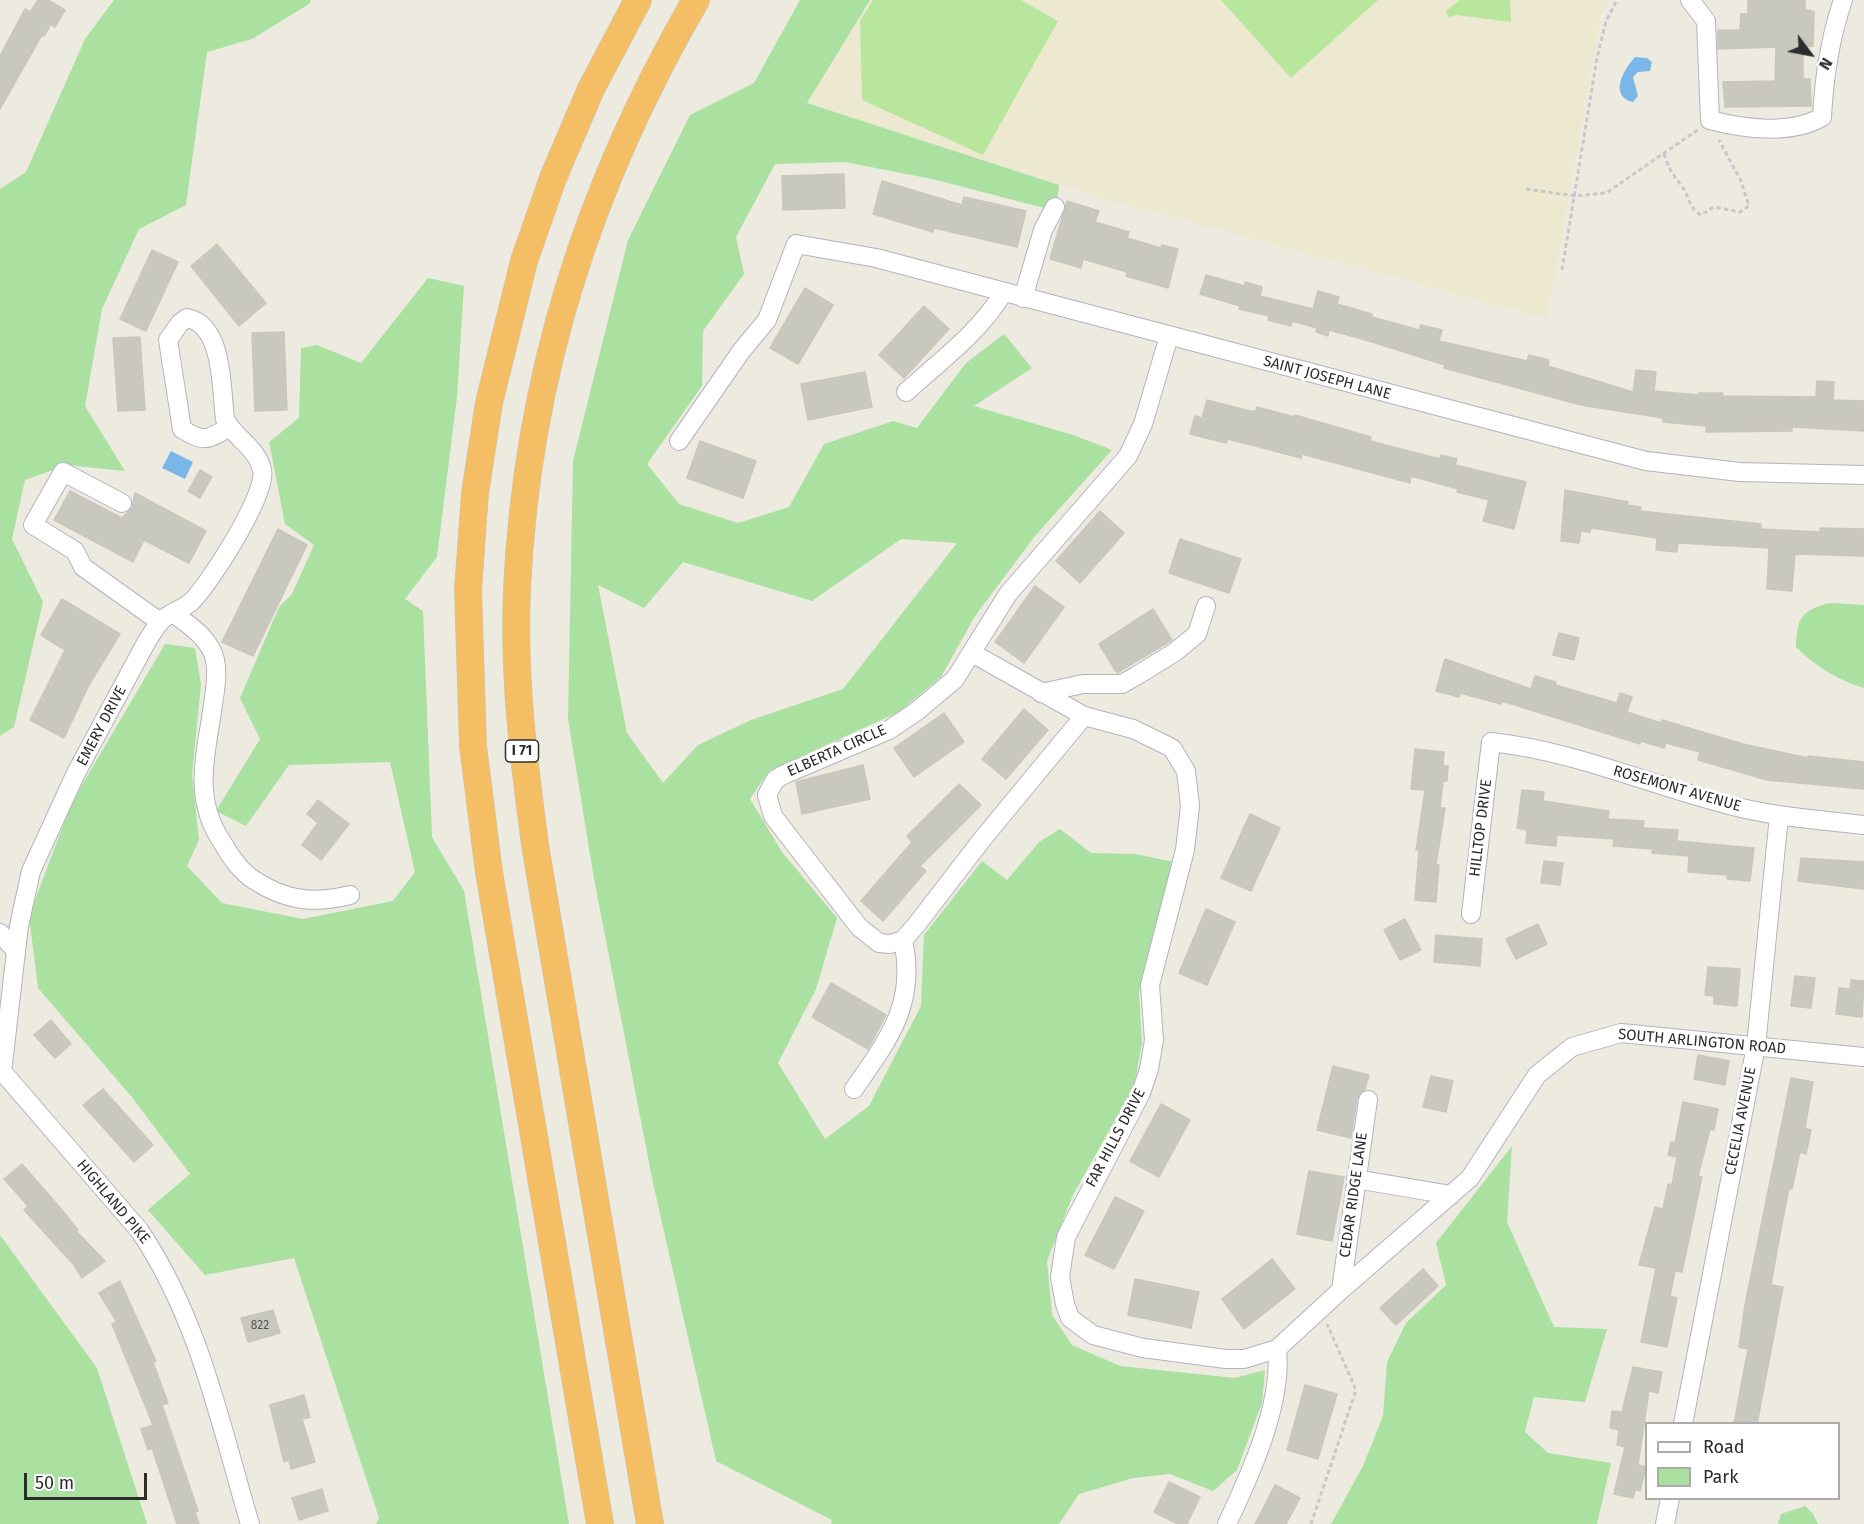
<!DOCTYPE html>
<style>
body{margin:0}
#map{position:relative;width:1864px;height:1524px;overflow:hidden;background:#edeae0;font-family:"Fira Sans",sans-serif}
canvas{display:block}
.legend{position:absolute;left:1645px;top:1422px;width:195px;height:78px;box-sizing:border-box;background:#fff;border:2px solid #ababab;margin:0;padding:8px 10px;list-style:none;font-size:18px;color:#2d2d2d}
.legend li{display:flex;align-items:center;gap:12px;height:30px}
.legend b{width:30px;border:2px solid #ababab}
.north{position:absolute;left:1780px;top:24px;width:60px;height:60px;-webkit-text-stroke:4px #fff;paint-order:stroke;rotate:122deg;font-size:16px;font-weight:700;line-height:24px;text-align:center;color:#2d2d2d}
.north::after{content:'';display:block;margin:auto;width:21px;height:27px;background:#2d2d2d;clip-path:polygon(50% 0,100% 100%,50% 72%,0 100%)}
.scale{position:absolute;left:24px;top:1473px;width:123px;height:27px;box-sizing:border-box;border:3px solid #2d2d2d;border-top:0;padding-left:8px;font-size:18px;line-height:21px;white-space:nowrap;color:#2d2d2d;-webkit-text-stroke:4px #fff;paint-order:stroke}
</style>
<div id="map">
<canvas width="1864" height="1524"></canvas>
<ul class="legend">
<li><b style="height:8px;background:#fff"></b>Road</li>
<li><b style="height:16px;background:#aae0a0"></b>Park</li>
</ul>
<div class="north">N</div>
<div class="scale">50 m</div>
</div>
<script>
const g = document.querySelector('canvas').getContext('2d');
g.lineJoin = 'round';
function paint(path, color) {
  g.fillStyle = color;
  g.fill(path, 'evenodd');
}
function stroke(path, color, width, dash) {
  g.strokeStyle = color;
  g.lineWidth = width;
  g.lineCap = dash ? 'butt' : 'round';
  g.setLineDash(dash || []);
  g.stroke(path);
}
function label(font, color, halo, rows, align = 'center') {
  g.font = font + ' "Fira Sans",sans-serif';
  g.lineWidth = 6;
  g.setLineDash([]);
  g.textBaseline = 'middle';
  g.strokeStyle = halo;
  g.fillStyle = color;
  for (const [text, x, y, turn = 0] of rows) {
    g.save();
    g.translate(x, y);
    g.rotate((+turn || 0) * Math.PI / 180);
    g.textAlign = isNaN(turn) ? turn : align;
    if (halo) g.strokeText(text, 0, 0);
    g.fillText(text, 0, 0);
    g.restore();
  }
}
const education = new Path2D(`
 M870,0h740l-9,15 -54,304 -466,-127 -274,-89z`);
const green = new Path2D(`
 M114,0h197l-2,4 -57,35 -45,13 -21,153 -47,24 -37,80 -17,97 40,65 -58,-6 -42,15 -13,59 31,63 -29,125 -14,9v-547l26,-17 59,-133z
 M800,0h70l-63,103 252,82 -3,26 -124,-32 -87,-17 -70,2 -39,73 8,37 -41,57 -1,55 -55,78 32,40 59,19 51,-16 35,-63 69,-23 24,7 49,-65 38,-29 28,34 -58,38 99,29 39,15 -77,86 -60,80 -34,61 -42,35 -130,59 -19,28 32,53 55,66 -21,71 -38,74 47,76 44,-33 52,-100 3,-71 58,-74 25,19 32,-38 21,-13 31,24 44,1 39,8 -35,130 3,51 -8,43 -61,109 -26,66 5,54 20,30 48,21 115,12 30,-8 -3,33 -25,67 -24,21 -43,-17 -37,4 -54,16 -20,30h-228l1,-4 -116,-59 -63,-278 -59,-304 -26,-160 5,-258 55,-221 62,-125 64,-32zM901,539l56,4 -114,146 -92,31 -53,25 -35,38 -36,-50 -29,-148 46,23 39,-46 129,39z
 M428,278l36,8 -7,111 -20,160 -32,42 18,12 9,226 32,54 105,633h-193l3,-6 -85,-260 -89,17 -57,-65 42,-36 -59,-78 -93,-108 -9,-72 43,-114 93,-158 30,4 6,36 -9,91 7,65 -12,26 35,37 81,16 90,-18 22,-29 -25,-110 -101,3 -43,61 -30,-15 44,-72 -20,-41 39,-91 13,-13 22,-49 -29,-21 -16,-82 30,-24 2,-70 16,-3 44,18z
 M1831,603l33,2v83c-28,-9 -46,-20 -68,-41 1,-28 5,-38 35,-44z
 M1512,1146l-5,76 47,105 53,2 -22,73 -51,-5 -9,35 23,21 63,10 -14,61h-266l32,-58 20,-50 4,-54 19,-39 40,-38 -10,-42z
 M0,1235l97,133 50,156h-147z
 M1805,1506l8,8 5,10h-40l3,-10z`);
const pitch = new Path2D(`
 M873,0h148l37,21 -75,134 -121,-55 -2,-79z
 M1221,0h157l-87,78z
 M1460,0h50l1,22 -55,-7 -7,3 -3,-7z`);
const water = new Path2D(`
 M1635,57l12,1 5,4 -2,9 -12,1 -5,5 5,19 -5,6c-25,-6 -9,-33 2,-45z
 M171,451l22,11 -8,17 -23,-11z`);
const building = new Path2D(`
 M38,0h10l17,10 -10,17 -4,-3 -7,12 -2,-1 -42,74v-53l25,-47 5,3z
 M1748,0h57v9l9,3 -1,34 -10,1v32h7l1,27 -86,1 -2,-25 52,-1 1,-34 -58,2v-19h22l1,-16h7z
 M844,174l1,34 -62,2 -1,-34z
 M882,181l80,24 2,-8 62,14 -9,36 -83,-19 -1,4 -60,-18z
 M1067,201l32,10 -4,11 34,10 -2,6 34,10 1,-3 16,4 -10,39 -42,-12 1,-4 -44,-13 -2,9 -31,-9z
 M217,244l49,59 -27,23 -48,-60z
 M152,250l26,12 -32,69 -26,-12z
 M1206,275l39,11v-4l17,5 -2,9 53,13 5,-18 21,6 -2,7 35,10v3l47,13 2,-5 21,5 -3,11 88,20 2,-6 20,5 -1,6 85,26 3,-22 20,2 -2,19 45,4v-2h24l-1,3 94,1 1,-16 17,1 -1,18 31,1v30l-72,-4v4l-86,1v-6l-43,-4v-4l-82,-13 -137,-37 1,-3 -76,-24 -40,-11 -1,6 -12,-4 1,-4 -25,-7 -1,5 -23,-6 1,-4 -30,-7 1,-3 -40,-12z
 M805,288l28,17 -35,59 -28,-16z
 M924,306l25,23 -45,49 -25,-23z
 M284,332l3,78 -32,1 -3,-78z
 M140,337l5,73 -27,1 -5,-73z
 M865,372l7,35 -64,13 -7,-36z
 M1207,400l43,11h6l1,-4 37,10 1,-2 76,22 -1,4 70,18 1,-4 16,4 -2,6 71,17 -12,47 -31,-8 6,-21 -32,-8 1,-3 -47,-13 -1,7 -108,-29 -1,4 -73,-19 -2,4 -36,-9 5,-18 7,2z
 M700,441l56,20 -13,37 -56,-20z
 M200,470l12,7 -12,21 -12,-7z
 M1565,490l63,12 -1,3 14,2 -1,4 121,13v5l59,3v-4l44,1v27l-69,-2 -3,37 -25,-2 2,-41 -91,-5 -1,9 -21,-2 1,-12 -66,-10 -1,4 -9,-1 -2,12 -18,-2z
 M70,491l52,27 10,-10 3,-15 71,38 -17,32 -45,-23 -11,22 -79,-42z
 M1100,511l24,22 -44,50 -24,-22z
 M278,529l29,16 -54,111 -31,-14z
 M1180,539l61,20 -12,34 -60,-20z
 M1035,586l29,21 -40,56 -29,-21z
 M62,599l58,35 -31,51 -25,53 -34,-18 35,-70 -24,-15z
 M1153,609l19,31 -55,33 -18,-29z
 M1559,633l20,5 -5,22 -21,-5z
 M1445,659l86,30 4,-13 21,6 -1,3 62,18 3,-10 12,4 -5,15 34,11 1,-3 81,24 65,14v-2l56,6v27l-97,-9 -69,-20 2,-8 -34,-9 -2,5 -23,-7 -1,3 -138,-43 -1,3 -41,-11 -1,4 -23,-6z
 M1024,709l24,21 -42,49 -24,-20z
 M944,713l20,29 -50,35 -20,-29z
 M1415,749l29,3 -1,14h5l-1,15h-4l-3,27h5l-9,57h3l-3,37 -21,-2 4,-50h-3l9,-60 -14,-1z
 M863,765l7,34 -68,15 -6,-32z
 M959,784l22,21 -61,61 6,5 -43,50 -22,-20 51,-59 -5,-6z
 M1522,790l22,2 -1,9 66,10 -1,8 36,2 -1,7 35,2 -1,11 77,7 -4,33 -23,-2v-4l-39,-3 1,-16 -37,-3 1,-4 -40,-3 1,-7 -57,-4 -1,11 -30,-3 1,-13 -10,-2z
 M318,800l31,24 -28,36 -19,-15 16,-22 -11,-9z
 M1250,814l30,14 -29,63 -30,-13z
 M1801,858l63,4 -1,27 -65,-8z
 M1544,861l19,2 -3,22 -19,-2z
 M1206,909l29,13 -28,63 -28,-12z
 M1405,919l16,31 -21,10 -16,-30z
 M1538,924l9,20 -31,15 -10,-20z
 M1436,935l46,4 -2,27 -46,-4z
 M1708,967l32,2 -3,37 -23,-2v-8l-9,-1z
 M1795,976l20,2 -4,30 -20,-2z
 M1851,980l13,1 -2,36 -26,-3 3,-26 11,1z
 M831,983l55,32 -18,34 -56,-32z
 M51,1020l20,24 -16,14 -21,-23z
 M1698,1055l31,6 -4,24 -31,-6z
 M1333,1066l36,9 -4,14 -8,9 -6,40 -34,-8z
 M1431,1076l22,5 -7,31 -23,-5z
 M1791,1078l22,4 -8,46 6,2 -5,24 -6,-2 -8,37 -3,-1 -10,51 -8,46 12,2 -26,137h-23l14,-75 -9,-2 6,-42z
 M103,1089l50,56 -19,17 -51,-57z
 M1683,1102l35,7 -4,21 -4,-1 -12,47 4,1 -20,95 -7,-1 -5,25 7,2 -10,49 -26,-5 15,-74 -17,-3 16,-58 8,2 5,-25 4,1 5,-28 -9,-2 3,-13 4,1z
 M1161,1104l29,16 -31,57 -29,-16z
 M22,1164l40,46 16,20 -1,2 28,29 -23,17 -8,-13 -50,-55 4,-4 -24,-27z
 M1309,1171l35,6 -12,64 -35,-7z
 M1115,1197l29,14 -30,58 -29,-14z
 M1272,1259l23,30 -51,40 -22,-30z
 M1423,1269l15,17 -42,39 -16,-17z
 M1135,1279l64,13 -8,36 -63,-13z
 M120,1281l36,80 -3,1 15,41 -6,2 36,106 -3,1 4,12h-22l-25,-76 -4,2 -7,-21 12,-4 -41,-101 5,-2 -18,-29z
 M273,1310l7,23 -32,9 -7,-24z
 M1633,1367l29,5 -4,21 -9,-2 -11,74 8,2 -6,24 -5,-1 -2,8 -19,-4 11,-47 -8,-2 2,-15 -9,-2 2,-17 10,1z
 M1305,1385l32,9 -19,65 -31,-9z
 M304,1395l6,22 -8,2 13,43 -24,7 -2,-9 -5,2 -14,-57z
 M1169,1482l31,15 -13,27h-9l-24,-12z
 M1275,1485l25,13 -14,26h-31z
 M322,1489l6,22 -29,9 -7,-22z`);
const path = new Path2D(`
 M1664,154c5,16 9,20 19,34 7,11 6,20 18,27l13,-8 26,5 9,-6 -8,-25 -22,-41
 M1526,189l50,7 30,-3 93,-64
 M1562,270l35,-212 9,-37 11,-21
 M1311,1524l45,-134 -29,-66`);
const minor = new Path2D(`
 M1690,0l16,21 4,99c34,9 81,15 112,-3 2,-40 8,-79 21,-117
 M1023,298l20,-68 12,-23
 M906,392c34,-31 74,-60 97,-99
 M679,441l63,-91 25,-30 29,-76 80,14 770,203 94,11 124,3
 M122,503l-59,-31 -30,53 42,26 8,16 77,55
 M173,613c17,13 37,25 42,47 3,14 0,31 -2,45 -7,50 -21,92 9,137 9,15 18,29 32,38 32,21 60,24 96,15
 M972,653l112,63 49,13 39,19 14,23 4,35 -5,44 -35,135 4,55 -5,29 -8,24 -75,144 -6,40 5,27 5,14 23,17 50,13 83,11h18l33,-10
 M1041,693l42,-9h39l14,-8 39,-24 22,-18 9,-28
 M1084,716l-100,121 -67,87 -14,16 -13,4 -11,-1 -20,-16 -86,-111 -6,-21 8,-15 8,-5 106,-45 28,-19 38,-32 53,-85 120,-138 15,-32 26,-88
 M1471,914l20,-172c84,9 161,44 242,64 43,11 87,14 131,19
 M0,933l16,18
 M0,1069l139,161c60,88 81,193 111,294
 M2,1072l17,-146 12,-55 45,-98 71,-132c4,-6 8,-13 13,-19 8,-9 22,-12 31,-20 18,-17 77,-109 71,-132 -5,-23 -27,-31 -37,-51 -4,-30 -1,-94 -38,-101l-7,5 -12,17 14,89c21,14 26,11 47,-2
 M854,1089c34,-49 63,-85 49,-149
 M1356,1179l95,16
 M1341,1290l27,-190
 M1277,1349l64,-59 129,-112 67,-103 35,-28 49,-14 243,24
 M1683,1424l73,-378 23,-230
 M1227,1524c23,-49 56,-120 50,-175
 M1665,1524l5,-26`);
const highway = new Path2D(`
 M600,1524l-111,-652 -16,-126 -5,-156 7,-97 14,-90 35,-142 29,-83 38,-89 47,-89
 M650,1524l-114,-673c-12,-87 -23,-174 -19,-262 10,-213 72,-405 179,-589`);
const numberNames = [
 ["822",260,1326]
];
const shields = [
 [522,751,33]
];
const shieldNames = [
 ["I 71",522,751]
];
const streetNames = [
 ["SAINT JOSEPH LANE",1327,378,15],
 ["EMERY DRIVE",102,726,-62],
 ["ELBERTA CIRCLE",837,751,-24],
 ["ROSEMONT AVENUE",1677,789,16],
 ["HILLTOP DRIVE",1481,828,-83],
 ["SOUTH ARLINGTON ROAD",1702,1042,5],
 ["CECELIA AVENUE",1741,1121,-79],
 ["FAR HILLS DRIVE",1116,1138,-62],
 ["CEDAR RIDGE LANE",1354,1195,-82],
 ["HIGHLAND PIKE",113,1202,50]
];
paint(education, '#ede9d1');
paint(green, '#aae0a0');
paint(pitch, '#b9e69d');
paint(water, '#7bb6e8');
paint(building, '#c9c8be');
stroke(building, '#c9c6ba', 1.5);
stroke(minor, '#b3b3bf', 20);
stroke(highway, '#c8c8c8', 28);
stroke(path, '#c8c8c8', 3, [4.5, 3]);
stroke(minor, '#fff', 18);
stroke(highway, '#f4be64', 27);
label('12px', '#545451', null, numberNames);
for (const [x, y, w] of shields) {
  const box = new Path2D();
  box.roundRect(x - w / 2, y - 11, w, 22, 4.5);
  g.fillStyle = '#fff';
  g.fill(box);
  stroke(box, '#2d2d2d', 1.5);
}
label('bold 14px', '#2d2d2d', null, shieldNames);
label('15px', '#2d2d2d', '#fff', streetNames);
</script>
